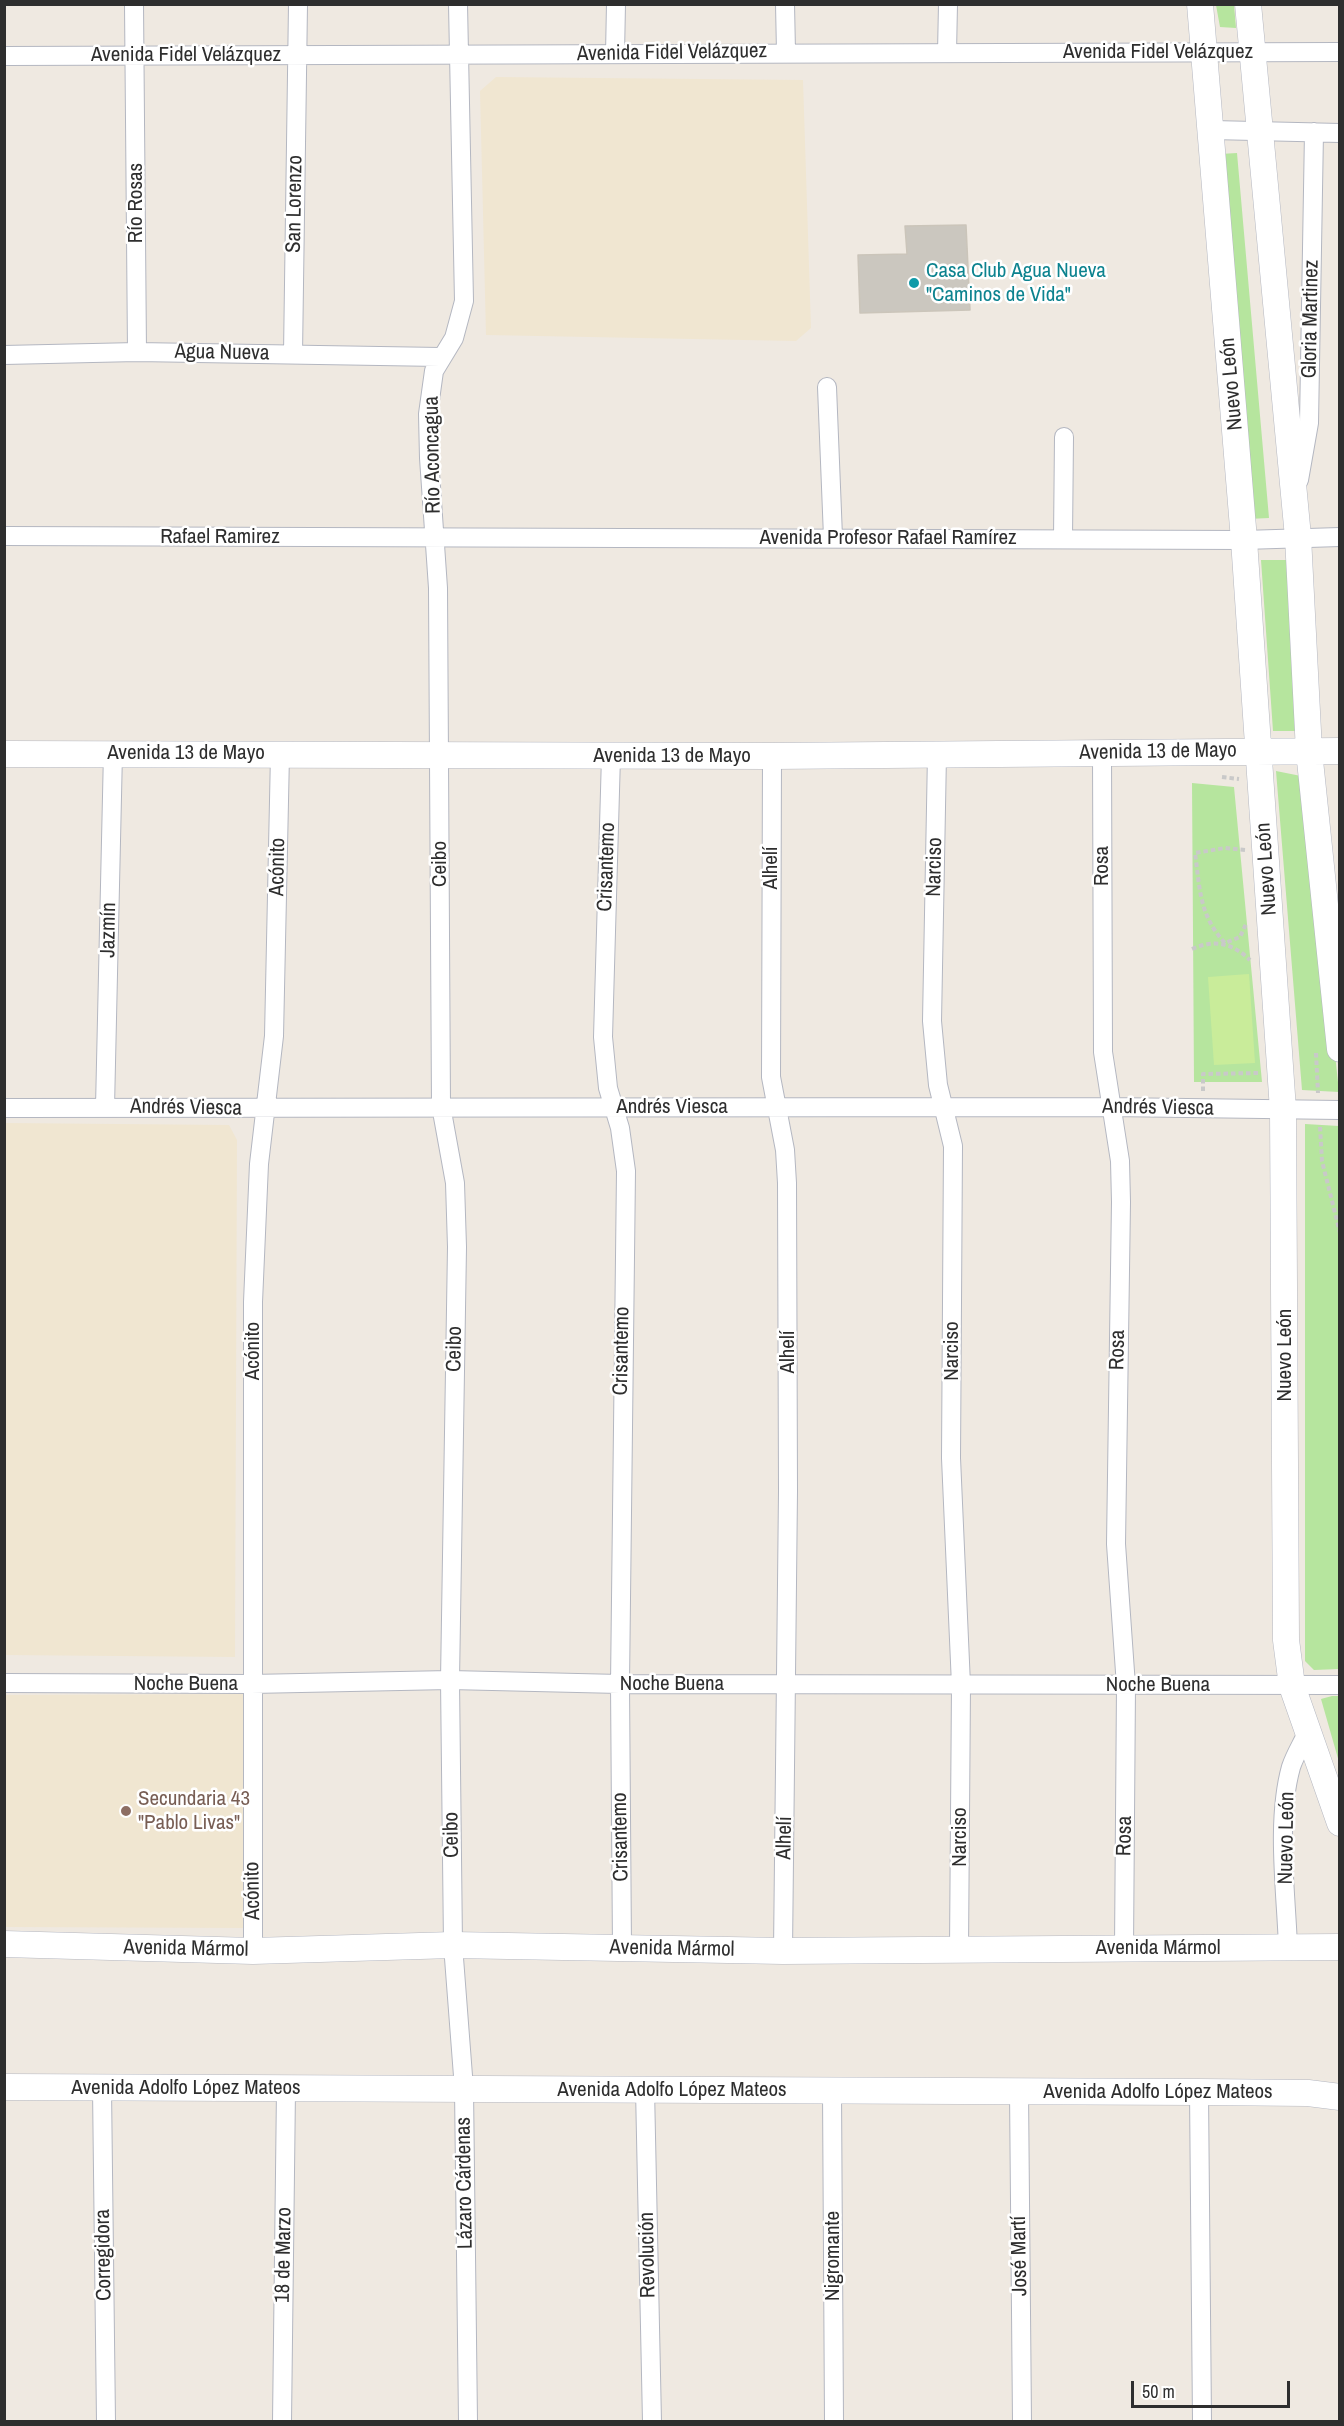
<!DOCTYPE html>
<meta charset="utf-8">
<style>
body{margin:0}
#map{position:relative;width:1344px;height:2426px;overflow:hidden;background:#efe9e1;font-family:"Archivo Narrow",sans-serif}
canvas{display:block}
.frame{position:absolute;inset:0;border:6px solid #2e2e2e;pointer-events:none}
.scale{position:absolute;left:1131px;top:2381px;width:159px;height:27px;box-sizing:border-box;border:3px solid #2e2e2e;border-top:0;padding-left:8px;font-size:18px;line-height:21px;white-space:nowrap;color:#2e2e2e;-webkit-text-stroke:4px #fff;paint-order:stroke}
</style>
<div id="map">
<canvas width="1344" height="2426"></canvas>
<div class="frame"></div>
<div class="scale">50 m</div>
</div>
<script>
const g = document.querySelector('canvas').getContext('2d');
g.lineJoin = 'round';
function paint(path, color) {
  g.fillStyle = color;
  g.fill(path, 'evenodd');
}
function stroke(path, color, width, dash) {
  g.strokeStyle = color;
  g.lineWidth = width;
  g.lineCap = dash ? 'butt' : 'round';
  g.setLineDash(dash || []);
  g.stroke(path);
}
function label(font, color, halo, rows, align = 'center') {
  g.font = font + ' "Archivo Narrow",sans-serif';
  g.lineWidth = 5;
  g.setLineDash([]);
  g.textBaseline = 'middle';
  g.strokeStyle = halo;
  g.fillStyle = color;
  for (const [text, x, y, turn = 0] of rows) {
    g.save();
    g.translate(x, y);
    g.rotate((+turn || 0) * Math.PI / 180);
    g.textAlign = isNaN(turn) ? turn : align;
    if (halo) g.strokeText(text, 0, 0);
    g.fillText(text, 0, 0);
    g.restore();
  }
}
const education = new Path2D(`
 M496,77l307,3 8,248 -15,13 -310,-6 -6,-244z
 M5,1123l224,2 8,15 -2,517 -230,-2z
 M247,1694l2,234 -244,-1v-232z`);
const green = new Path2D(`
 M1216,5h18l2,23 -16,-1z
 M1237,153l32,365 -21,1 -28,-365z
 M1261,560h27l13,171h-28z
 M1276,771l30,6 33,315 -37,-2z
 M1192,783l42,4 28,295h-68z
 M1305,1124l34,2v543l-25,1 -9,-9z
 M1332,1696h7v66l-18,-63z`);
const pitch = new Path2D(`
 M1249,974l6,89 -41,2 -6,-88z`);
const building = new Path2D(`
 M966,225l4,85 -110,3 -2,-58 49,-1 -2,-28z`);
const path = new Path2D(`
 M1222,777l17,2
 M1245,850l-20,-2 -30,5c5,36 4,62 30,90l15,-6 6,-13
 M1192,949c23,-10 40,-6 58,11
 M1316,1053l2,40
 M1203,1091v-17l56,-1
 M1320,1127l2,34 18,72`);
const street = new Path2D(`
 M134,4l3,348
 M458,4l6,297 -10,37 -20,33 -6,43 1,44 9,130 3,518 14,77 2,64 -7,433 3,265 11,144 4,333
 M785,4l1,48
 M947,53l1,-49
 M615,54l1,-50
 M4,56l1336,-4
 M1212,130l128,3
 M293,354l5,-350
 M4,355l133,-3 303,5
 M827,387l6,150
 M1299,480l10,-57 5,-291
 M4,536l1240,4 96,-3
 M1063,538l1,-101
 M1102,753l1,299 17,109 1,41 -5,342 10,142 -2,262
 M937,754l-5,267 6,64 15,61 -2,312 10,227 -2,264
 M611,756l-8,281 5,51 12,40 6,43 -6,513 2,265
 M772,756l-1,321 14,73 2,33 1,308 -5,460
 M105,1107l8,-355
 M4,1108l1106,-1 230,3
 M4,1683l247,1 199,-4 170,4 720,1
 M1288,1947c-2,-56 -12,-126 3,-180 4,-12 11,-23 16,-34
 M253,1951v-649l6,-138 15,-128 6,-282
 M102,2088l4,334
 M645,2089l7,333
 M832,2091l2,331
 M1019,2091l3,331
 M1199,2092l3,330
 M282,2422l4,-333`);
const secondary = new Path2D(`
 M1200,4l44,536 39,570 3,530 6,46 48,137
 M1248,4l50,533 11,214 31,298
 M4,754l768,2 568,-5
 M4,1944l249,7 200,-6 330,6 557,-4
 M4,2087l1195,5 109,1 32,4`);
const markers = [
 [914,283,6,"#0f9aa8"],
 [126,1811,6,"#8d6e63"]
];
const streetNames = [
 ["Avenida Fidel Velázquez",1158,52],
 ["Avenida Fidel Velázquez",672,53,-1],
 ["Avenida Fidel Velázquez",186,55],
 ["Río Rosas",136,203,-90],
 ["San Lorenzo",295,204,-89],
 ["Gloria Martinez",1311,319,-89],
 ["Agua Nueva",222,353,1],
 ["Nuevo León",1232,384,-95],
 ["Río Aconcagua",433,455,-91],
 ["Rafael Ramirez",220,537],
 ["Avenida Profesor Rafael Ramírez",888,538],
 ["Avenida 13 de Mayo",1158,752,-1],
 ["Avenida 13 de Mayo",186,753],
 ["Avenida 13 de Mayo",672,756],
 ["Ceibo",440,864,-90],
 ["Rosa",1102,866,-90],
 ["Acónito",278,867,-89],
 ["Crisantemo",607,867,-88],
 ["Narciso",935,867,-89],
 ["Alhelí",771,868,-90],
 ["Nuevo León",1267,869,-94],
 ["Jazmín",109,930,-89],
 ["Andrés Viesca",672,1107],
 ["Andrés Viesca",186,1108,1],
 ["Andrés Viesca",1158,1108,1],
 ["Ceibo",455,1349,-89],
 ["Rosa",1118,1350,-89],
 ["Acónito",253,1351,-90],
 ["Crisantemo",622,1351,-89],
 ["Narciso",952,1351,-90],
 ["Alhelí",788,1352,-90],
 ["Nuevo León",1285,1355,-90],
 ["Noche Buena",186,1684],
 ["Noche Buena",672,1684],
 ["Noche Buena",1158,1685],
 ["Ceibo",452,1835,-91],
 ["Rosa",1125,1836,-89],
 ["Crisantemo",621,1837,-91],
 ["Narciso",960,1837,-90],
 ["Alhelí",785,1838,-89],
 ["Nuevo León",1287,1838,-89],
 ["Acónito",253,1891,-91],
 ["Avenida Mármol",1158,1948],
 ["Avenida Mármol",186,1949,1],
 ["Avenida Mármol",672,1949,1],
 ["Avenida Adolfo López Mateos",186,2088],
 ["Avenida Adolfo López Mateos",672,2090],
 ["Avenida Adolfo López Mateos",1158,2092],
 ["Lázaro Cárdenas",465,2183,-91],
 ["Corregidora",104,2255,-91],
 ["18 de Marzo",284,2255,-89],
 ["Revolución",648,2255,-91],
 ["Nigromante",833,2256,-90],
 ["José Martí",1020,2256,-91]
];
const cultureNames = [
 ["Casa Club Agua Nueva",926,271],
 ["\"Caminos de Vida\"",926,295]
];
const educationNames = [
 ["Secundaria 43",138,1799],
 ["\"Pablo Livas\"",138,1823]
];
paint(education, '#f0e6d1');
paint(green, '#b6e59e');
paint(pitch, '#c9ec9a');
paint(building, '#cbc7bf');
stroke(building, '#cbc5ba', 1.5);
stroke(street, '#b4b7c1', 20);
stroke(secondary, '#b4b7c1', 27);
stroke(path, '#c9c9c9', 4, [4.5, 3]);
stroke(street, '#fff', 18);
stroke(secondary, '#fff', 26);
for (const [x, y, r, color] of markers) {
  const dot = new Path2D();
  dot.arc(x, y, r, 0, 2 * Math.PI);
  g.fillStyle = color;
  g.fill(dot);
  stroke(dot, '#fff', 2);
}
label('21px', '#2e2e2e', '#fff', streetNames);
label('21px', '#0d838f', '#fff', cultureNames, 'left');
label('21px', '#785e54', '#fff', educationNames, 'left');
</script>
